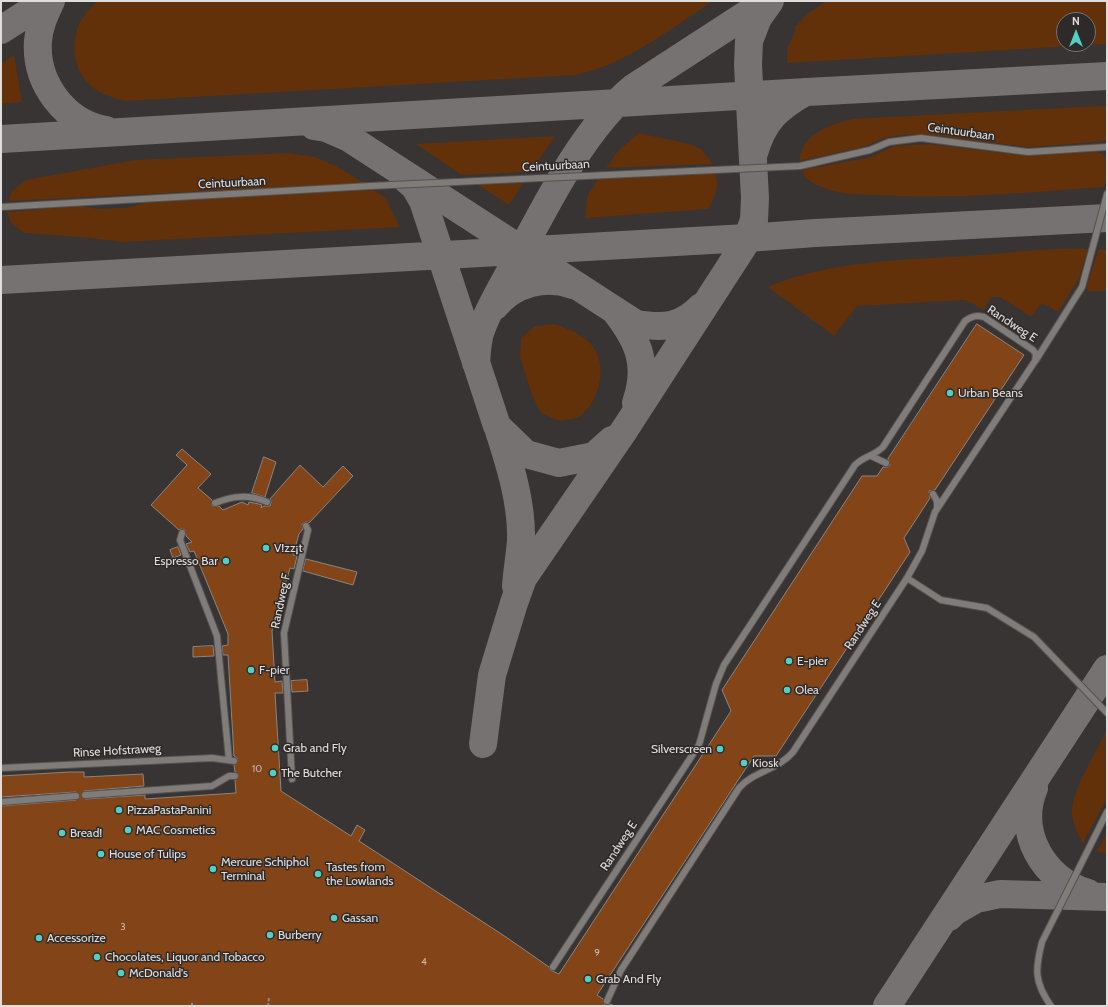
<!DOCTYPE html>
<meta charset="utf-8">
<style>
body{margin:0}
#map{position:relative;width:1108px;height:1007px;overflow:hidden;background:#373433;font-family:Cabin,sans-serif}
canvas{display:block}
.frame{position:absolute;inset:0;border:2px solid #e0dedd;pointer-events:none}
.north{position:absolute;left:1056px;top:12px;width:40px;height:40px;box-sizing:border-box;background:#2d2a29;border:1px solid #757271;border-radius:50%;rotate:0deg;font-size:11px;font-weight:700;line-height:16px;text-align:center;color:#e0dedd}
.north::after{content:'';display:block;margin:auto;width:14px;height:18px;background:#55cec4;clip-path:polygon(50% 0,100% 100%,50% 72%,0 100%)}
</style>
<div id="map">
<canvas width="1108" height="1007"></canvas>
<div class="frame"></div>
<div class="north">N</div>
</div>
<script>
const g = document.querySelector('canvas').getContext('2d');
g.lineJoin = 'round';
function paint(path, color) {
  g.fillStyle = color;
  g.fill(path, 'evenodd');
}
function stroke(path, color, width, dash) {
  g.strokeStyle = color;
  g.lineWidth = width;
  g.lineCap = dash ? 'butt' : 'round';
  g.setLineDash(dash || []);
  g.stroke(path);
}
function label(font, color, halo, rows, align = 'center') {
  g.font = font + ' Cabin,sans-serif';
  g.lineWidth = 3;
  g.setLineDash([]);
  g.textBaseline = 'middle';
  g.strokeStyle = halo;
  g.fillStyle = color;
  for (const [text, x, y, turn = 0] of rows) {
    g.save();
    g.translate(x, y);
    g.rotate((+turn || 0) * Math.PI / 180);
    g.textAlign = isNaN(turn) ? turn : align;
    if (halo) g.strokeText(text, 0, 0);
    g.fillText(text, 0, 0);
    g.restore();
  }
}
const green = new Path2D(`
 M98,1h615c-43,28 -87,64 -138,74l-451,26c-13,-4 -27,-8 -36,-18 -23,-24 -16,-63 10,-82z
 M826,1h281v43l-320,19v-14l9,-19 -2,-2 11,-12zM1064,20h24v24h-24z
 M14,55l8,47 -21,2v-40z
 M1100,106h7v35l-78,6 -107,-13 -23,1 -15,3 -24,10 -61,13c4,-28 28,-35 53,-42z
 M639,133l50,11 12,5 12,15 -107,4 12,-17z
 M555,136l-24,36 -70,3 -45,-31z
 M929,144l90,11 78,-3 5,2 5,5v17l-3,11c-75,5 -150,13 -225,8 -19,-1 -40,0 -57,-8 -9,-3 -18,-8 -20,-17l69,-13 23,-11z
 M288,153l27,4 19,8 30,18 -356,18 4,-10 14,-11 109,-20z
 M715,172c5,14 0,25 -7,37l-123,9 2,-21 11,-18z
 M524,181l-15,24 -32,-21z
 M373,190l12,7 15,30 -277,15 -43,-5 -56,-4 -13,-10 -4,-11 72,-6 20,3 32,-2 17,-6z
 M1088,249l-9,29 -21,34 -16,-9 -11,14 -31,-20h-8l-9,13 -13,-8 -6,-2 -107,6 -23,30 -66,-49c64,-28 143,-27 211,-32 35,-2 75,-8 109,-6z
 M1099,249l8,1v41h-18l-3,-3z
 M554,324c12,4 25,9 35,18 20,18 12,59 -9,74 -5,3 -15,4 -21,5l-18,-8 -9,-18 -12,-38 1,-19 14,-12z
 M1107,730v68l-24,45c-6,-11 -12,-21 -11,-34 2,-22 25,-58 35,-79z
 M1107,833v21l-10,-3z`);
const taxiway = new Path2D(`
 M51,1c-6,13 -12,25 -13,40 -3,42 27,82 68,89
 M1,30l45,-29
 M314,126l12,2 23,10 287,186c27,4 45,4 65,-17
 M1,139l806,-47 300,-16
 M754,153c9,-32 23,-45 51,-61
 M407,180l8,7 8,14 74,225 29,28 33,9 35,-7 18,-16
 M1,280l746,-42 68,-5 292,-15
 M495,306c19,-23 50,-31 78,-21
 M616,312c23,30 33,53 20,91
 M476,363c1,-10 1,-20 4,-30 8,-24 23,-48 35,-70 31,-58 68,-134 118,-175l134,-87
 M499,431c11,34 23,72 22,109 -1,15 -4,31 -5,46
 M483,744l9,-69 22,-72 9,-25 102,-149 121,-187 8,-22 1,-22 -7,-133 1,-24 9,-23 12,-17
 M1034,788c-18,44 9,92 54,105
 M949,917l6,-6 21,-12 24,-5 107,3
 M887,1006l220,-337`);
const building = new Path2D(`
 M977,324l47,31 -89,135 -6,1 1,7 -26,40 6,14 -134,204h-22l-157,239 6,4 2,6 6,-1 3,2h-613v-200l75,-6 4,-4 -4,-4 -75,5v-21l68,-4h15v5l59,-3 1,12 -60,5 -3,4 4,4 60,-4v4l91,-6 -1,-13 4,-4 -4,-4 -1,-7 4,-4 -1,-3 -3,-2 -6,-101h-5l-1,-9 6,-1v-11l-34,-83 -4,1 -4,-8 6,-2 -6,-6 -1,-6 -4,-1 -2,1 -28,-25 36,-40 -11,-10 6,-6 29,25 -13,14 14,12v6h7l4,4 19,-8 6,3 1,-3 10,2 3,1 -1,3 3,-2h6l1,-4 -1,-3 30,-34 23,22 20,-21 10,10 -44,47 -3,-1 -4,2 1,5 -4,5 -6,21 4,1 -3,13 -4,-1 -18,63 3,51 7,-1 1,12h-8l6,98 70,45 6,-11 8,5 -6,11 147,96 43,30 1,3 9,4 172,-263 -9,-21 140,-214h15l6,-9h4l3,-2 -2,-6z
 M264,457l12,5 -11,35 -13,-4z
 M178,547l3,8 -8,3 -3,-8z
 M306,559l51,13 -4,13 -50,-14z
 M213,646l1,10 -21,1v-10z
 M307,680l1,11 -16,1 -1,-11z`);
const path = new Path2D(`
 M192,1006v-3
 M268,1006l1,-8`);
const service = new Path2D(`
 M1,207l369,-21 430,-20 70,-16 19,-8 32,-4 107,14 79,-5
 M1036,360l46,-73 25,-93
 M871,456l15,7
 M933,494l4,7v8
 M215,503c18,-7 33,-9 52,-1
 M182,533l-2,7 37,96 12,124
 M907,578l34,22 46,8 47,29 73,76
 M1,768l211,-10 22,3
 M292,779l-8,-146 24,-103 -2,-4
 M85,795l127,-9 17,-10h6
 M1,802l75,-6
 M553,967l146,-222 17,-61 8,-19 131,-200c9,-9 19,-9 28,-18l82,-126c7,-5 11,-6 19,-4l49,33 3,4 -1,7 -100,151 -13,39 -15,27 -114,174c-15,18 -39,19 -54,36l-118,182 -14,31
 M1051,1006c-17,-24 -16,-37 -9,-64l65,-130`);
const markers = [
 [950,393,4,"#55cec4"],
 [266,548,4,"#55cec4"],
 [226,561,4,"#55cec4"],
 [789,661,4,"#55cec4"],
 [251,670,4,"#55cec4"],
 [787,690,4,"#55cec4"],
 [275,748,4,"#55cec4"],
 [720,749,4,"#55cec4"],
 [744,763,4,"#55cec4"],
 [273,773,4,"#55cec4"],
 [119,810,4,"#55cec4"],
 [128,830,4,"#55cec4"],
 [62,833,4,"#55cec4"],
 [101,854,4,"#55cec4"],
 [213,869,4,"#55cec4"],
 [318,874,4,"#55cec4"],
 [334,918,4,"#55cec4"],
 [270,935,4,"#55cec4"],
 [39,938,4,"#55cec4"],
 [97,957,4,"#55cec4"],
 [121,973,4,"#55cec4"],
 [588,979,4,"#55cec4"]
];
const numberNames = [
 ["10",257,769],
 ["3",123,927],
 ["9",597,953],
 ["4",424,962]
];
const streetNames = [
 ["Ceintuurbaan",961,132,8],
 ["Ceintuurbaan",556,166,-3],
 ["Ceintuurbaan",232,183,-3],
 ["Randweg E",1012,324,33],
 ["Randweg F",281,601,-78],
 ["Randweg E",863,625,-57],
 ["Rinse Hofstraweg",117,751,-3],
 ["Randweg E",619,846,-57]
];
const poiNames = [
 ["Urban Beans",958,393],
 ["V!zz¡t",274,548],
 ["Espresso Bar",218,561,"right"],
 ["E-pier",797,661],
 ["F-pier",259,670],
 ["Olea",795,690],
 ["Grab and Fly",283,748],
 ["Silverscreen",712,749,"right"],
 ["Kiosk",752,763],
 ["The Butcher",281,773],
 ["PizzaPastaPanini",127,810],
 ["MAC Cosmetics",136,830],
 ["Bread!",70,833],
 ["House of Tulips",109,854],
 ["Mercure Schiphol",221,862],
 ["Terminal",221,876],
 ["Tastes from",326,867],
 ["the Lowlands",326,881],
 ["Gassan",342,918],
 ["Burberry",278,935],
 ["Accessorize",47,938],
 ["Chocolates, Liquor and Tobacco",105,957],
 ["McDonald's",129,973],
 ["Grab And Fly",596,979]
];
paint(green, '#623009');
stroke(taxiway, '#757271', 28);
paint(building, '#834518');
stroke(building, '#898583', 1);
stroke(service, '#555251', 8);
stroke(path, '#8e8c8b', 2, [3, 2]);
stroke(service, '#7f7c79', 6);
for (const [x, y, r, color] of markers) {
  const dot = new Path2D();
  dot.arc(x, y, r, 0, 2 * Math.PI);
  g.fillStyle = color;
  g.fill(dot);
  stroke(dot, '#2d2a29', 1.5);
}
label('10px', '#c9b8ac', null, numberNames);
label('12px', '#e0dedd', '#2d2a29', streetNames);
label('12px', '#e0dedd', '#2d2a29', poiNames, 'left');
</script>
